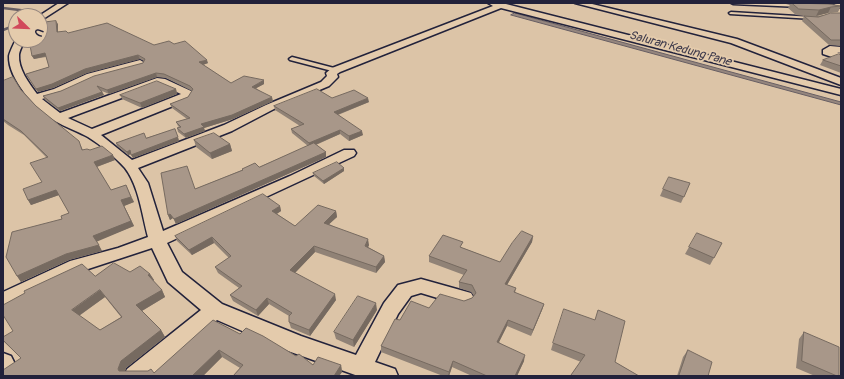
<!DOCTYPE html>
<style>
body{margin:0}
#map{position:relative;width:844px;height:379px;overflow:hidden;background:#dcc4a7;font-family:Pangolin,sans-serif}
canvas{display:block}
.frame{position:absolute;inset:0;border:4px solid #22223b;pointer-events:none}
.north{position:absolute;left:8px;top:8px;width:40px;height:40px;box-sizing:border-box;background:#e4cbac;border:1px solid #96877f;border-radius:50%;rotate:113deg;font-size:11px;font-weight:700;line-height:16px;text-align:center;color:#22223b}
.north::after{content:'';display:block;margin:auto;width:14px;height:18px;background:#d1495b;clip-path:polygon(50% 0,100% 100%,50% 72%,0 100%)}
</style>
<div id="map">
<canvas width="844" height="379"></canvas>
<div class="frame"></div>
<div class="north">U</div>
</div>
<script>
const g = document.querySelector('canvas').getContext('2d');
g.lineJoin = 'round';
function paint(path, color) {
  g.fillStyle = color;
  g.fill(path, 'evenodd');
}
function stroke(path, color, width, dash) {
  g.strokeStyle = color;
  g.lineWidth = width;
  g.lineCap = dash ? 'butt' : 'round';
  g.setLineDash(dash || []);
  g.stroke(path);
}
function label(font, color, halo, rows, align = 'center') {
  g.font = font + ' Pangolin,sans-serif';
  g.lineWidth = 3.5;
  g.setLineDash([]);
  g.textBaseline = 'middle';
  g.strokeStyle = halo;
  g.fillStyle = color;
  for (const [text, x, y, turn = 0] of rows) {
    g.save();
    g.translate(x, y);
    g.rotate((+turn || 0) * Math.PI / 180);
    g.textAlign = isNaN(turn) ? turn : align;
    if (halo) g.strokeText(text, 0, 0);
    g.fillText(text, 0, 0);
    g.restore();
  }
}
const water = new Path2D(`
 M515,13l326,89v3l-330,-90z`);
const stream = new Path2D(`
 M3,8l25,3 5,3 -2,2
 M3,30l13,-5`);
const lane = new Path2D(`
 M731,3h47l24,3 -2,1 -67,-3z
 M731,12l82,5 2,1 -2,1 -83,-5 -1,-1z
 M292,57l46,12 1,1 -3,2 -46,-12 -1,-1z`);
const street = new Path2D(`
 M59,3h9l-28,18 -1,-5z
 M488,3h14l339,86v6l-340,-87 -161,64 -3,2 1,3 -9,9 -55,23 -42,22 -94,37 10,15 15,48 127,-55 54,-26h10l2,3 -2,3 -187,87 15,29 40,32 79,32 55,19 28,-52 14,-18 23,-6 50,14 3,5 -3,5 -7,3 -43,-13 -10,3 -13,18 -23,48 20,7 3,7h-40l-70,-25 -71,-31 -65,56h-28l3,-7 74,-59 -33,-28 -16,-34 -70,23 -79,38v-17l67,-31 48,-13 30,-11c-6,-22 -9,-51 -23,-69 -10,-11 -24,-23 -37,-31 -11,-6 -23,-10 -33,-16 -18,-10 -47,-42 -46,-65 1,-5 5,-12 7,-17l8,1c-1,5 -5,11 -5,15 -1,14 10,28 18,39l17,-5 33,-15 53,-14 5,3 -1,2 -49,13 -33,15 -20,6 18,14 97,-35 8,1 26,12 2,2 -5,7 -87,35 31,25 92,-35 42,-20 55,-23 6,-6 -1,-3 6,-5 161,-62zM159,84l22,10 -89,35 -24,-11z
 M575,3h13l149,36 104,39v7l-110,-42z
 M830,46l11,1v6l-4,-1 4,2v6l-18,-6v-4z
 M3,353l8,3 5,10 -5,10h-8z`);
const primary = new Path2D(`
 M832,3h9v5z`);
const wall = new Path2D(`
 M791,3h20l30,3 -3,6 -10,1 -12,3 25,-3v33l-12,-1 -27,-24 2,-5 -8,-1 -8,-7z
 M58,24v8l10,1 86,12 20,-1 34,19 -5,2 28,18 33,1 -8,4 17,13 -40,18 -29,9 1,3 -19,7 -8,-6 -1,-4 2,-1 -1,-1 -2,-4 11,-3 -15,-11 -2,-4 18,-7 4,-6 -26,-13 -9,-1 -48,17 -7,-3 2,4 -44,16 -15,-11 -2,-4 18,-5 82,-28 1,-2 -4,-2 -53,14 -34,15 -15,4 -12,-18 23,-7 -3,-10 -12,2 -2,-3 8,-16z
 M841,55v18l-21,-8 3,-5z
 M3,81l18,9 15,16 45,40 2,4h7l25,10 -18,7 14,23 15,-5 8,17 -10,4 10,20 -38,15 6,10 -33,9 -48,22 -4,-6 45,-57 7,-6 -10,-18 -28,10 -3,-5 14,-18 4,-25 -22,-22 -16,-10 -5,-4z
 M176,89l1,5 -35,14 -20,-9 -2,-4z
 M332,98l37,4 -31,13 25,20 -14,6 -9,-7 -24,11 10,7v5l-150,67 -3,-6 -3,2 -2,-5 27,-26 47,-19v-1l17,-2 49,-21 -16,-13 -1,-4 9,-3 -25,-16 -1,-4z
 M175,129l4,12 -46,17 -2,-4 -3,1 -11,-9 -1,-3 30,-5z
 M194,140l36,4 2,7 -20,8 -16,-12z
 M344,168v3l-20,13 -10,-8 -1,-3z
 M690,183l-9,20 -21,-7 3,-7z
 M280,206l1,5 -4,3 18,12 41,-15 1,6 -8,7 40,21 -1,2 16,9 1,6 -9,11 -61,-21 -20,21 41,27 -26,36 -19,-8 -2,-6v-6l-20,-12 -11,12 -25,-15 -3,-6 9,-7 -21,-15 -3,-6 14,-9 -15,-15 -22,12 -15,-14 -2,-5z
 M533,236l-1,6 -25,43 9,3 -1,5 29,11 -2,6 -11,26 -24,-10 -8,16 25,19 -7,15h-45l-20,-9 -3,9h-6l-62,-24v-6l19,-26 29,-12 35,-7 8,-3 2,-2 -3,-4 -12,-4v-6l5,-7 -35,-13v-6l34,-8 37,14z
 M722,243l-12,22 -25,-11 4,-7z
 M130,272l20,2 4,6 -1,1 9,9 3,7 -23,14 19,19 4,7 -39,31 -1,3 29,2 86,-39 56,22 17,9h28l1,7 -3,4h-106l7,-8 -18,-11 -19,19h-200l18,-18 -18,-17 92,-65zM105,297l16,20 -21,13 -21,-14z
 M377,310l-23,37 -18,-8 -2,-7z
 M804,332l35,44h-24l-19,-8 3,-29z
 M553,343l62,19 24,14h-69l11,-14 -30,-12z
 M688,350l20,26h-31l6,-19z`);
const shadedWall = new Path2D(`
 M831,7l-3,6 -12,3 3,-6z
 M56,21l2,3v11l-1,-3z
 M45,53l2,3 -13,3 -2,-3z
 M138,55l2,4 -53,14 -34,15 -15,4 -2,-3 49,-20z
 M207,60l1,3 -8,3 -1,-4z
 M156,73l1,4 -48,17 -2,-4z
 M264,80v4l-11,6 -1,-3z
 M176,89l1,5 -35,14 -2,-5z
 M102,92l2,3 -44,16 -2,-3z
 M272,97l1,4 -40,18 -29,9 1,3 -19,7 -2,-4 17,-10z
 M368,98l1,4 -35,14v-4z
 M340,130v4l-30,13 -1,-4z
 M362,131l1,4 -14,6v-5z
 M178,137l1,4 -46,17 -2,-3z
 M230,144l2,7 -20,8 -2,-6z
 M130,150l1,4 -3,1 -1,-3z
 M326,152v5l-150,67 -2,-5z
 M113,155l2,5 -19,7 -2,-5z
 M344,168v3l-20,13 -1,-3z
 M56,190l3,5 -28,10 -3,-5z
 M131,197l3,5 -10,4 10,20 -38,16 -3,-6 28,-36z
 M280,206l1,5 -8,5 -1,-5z
 M336,211l1,6 -12,11 -1,-5z
 M170,214l3,4 -3,2 -2,-5z
 M533,236l-1,6 -28,48 1,-6z
 M212,237l2,6 -22,12 -3,-5z
 M368,239l1,6 -3,7 -1,-6z
 M99,245l3,6 -33,9 -48,22 -4,-6 49,-22z
 M314,246l1,6 -23,24 -2,-6z
 M384,256l1,6 -9,11v-6z
 M150,274l4,6 -2,2 -4,-7z
 M100,290l5,7 -28,20 -5,-7z
 M162,290l3,7 -25,15 -4,-7z
 M335,294l1,6 -26,36 -1,-6z
 M267,298l2,6 -11,12 -2,-6z
 M376,303l1,7 -23,37 -1,-7z
 M544,304l-2,6 -11,26 2,-6z
 M508,320l-1,6 -11,22 1,-6z
 M161,330l4,7 -39,31 -3,7 -5,-6 3,-8z
 M219,350l3,7 -19,19h-11z
 M525,355l-1,6 -7,15h-2z
 M453,361l-1,6 -3,9h-1l1,-4z
 M341,365l1,7 -3,4h-5z`);
const building = new Path2D(`
 M792,3l36,1 13,2 -10,1 -12,3 -20,-1z
 M831,13h10v27h-10l-27,-24 14,1z
 M56,21l1,11 9,-1 2,2 39,-10 47,22 15,-4 5,3 11,-3 22,19 -8,2 32,21 13,-7 20,4 -12,7 20,10 -40,18 -31,9 3,3 -20,7 -7,-6 4,-1 -5,-5 14,-4 -20,-14 18,-7 5,-8 -3,-3 -26,-12 -8,-1 -49,17 -10,-4 5,6 -44,16 -15,-12 18,-5 33,-15 49,-13 2,-4 -7,-4 -53,14 -33,15 -16,5 -10,-15 23,-7 -4,-14 -13,3 -3,-16h11v-17z
 M839,54l2,1v11l-18,-6z
 M13,77l8,13 15,16 43,35 3,9 5,-1 3,1 12,-4 11,9 -19,7 17,28 15,-5 5,12 -10,3 10,21 -38,15 6,9 -33,9 -49,22 -11,-19 6,-25 50,-13 -1,-3 8,-3 -13,-23 -28,10 -5,-11 19,-7 -12,-19 18,-6 -27,-26 -18,-12v-38z
 M157,81l19,8 -36,14 -20,-8z
 M317,89l15,9 22,-8 14,8 -34,14 28,19 -13,5 -9,-6 -31,13 -18,-14 13,-5 -30,-18z
 M175,129l3,8 -47,18 -1,-5 -3,2 -11,-9 28,-10 2,5z
 M214,133l16,11 -20,9 -16,-13z
 M314,143l12,9 -152,67 -4,-5 -2,1 -7,-42 26,-7 8,23 48,-19 -1,-1 13,-6 4,4z
 M337,162l7,6 -21,13 -10,-8z
 M669,177l21,6 -6,14 -21,-8z
 M263,194l17,12 -8,5 23,15 23,-21 18,6 -12,12 44,16 -3,7 19,10 -8,11 -62,-21 -24,24 45,24 -26,36 -20,-8v-6l3,-3 -25,-15 -11,12 -26,-15 12,-9 -27,-19 16,-11 -19,-19 -23,13 -14,-14z
 M522,231l11,5 -28,48 11,4 -2,4 30,12 -11,26 -25,-10 -11,22 28,13 -10,21h-28l-34,-15 -4,11 -68,-26 14,-27 5,1 11,-19 18,7 11,-14 24,7 8,-3 4,-5 -4,-8 -13,-3 8,-12 -38,-14 14,-21 20,7 -3,5 40,15 12,-19z
 M697,233l25,10 -8,15 -25,-11z
 M114,263l16,9 10,-6 10,8 -2,1 14,15 -26,15 25,25 -40,31 -3,8 1,2h29l3,-2 3,4 59,-53 27,14 6,-6 17,8 33,20 3,-2 14,11 5,-8 23,8 -7,11h-101l10,-11 -24,-15 -27,26h-189v-6l18,-12 -18,-18v-3l10,-6 -10,-16v-10l22,-12 -1,-2 58,-27 13,12zM100,290l22,27 -22,13 -28,-20z
 M358,296l18,7 -23,37 -19,-8z
 M564,309l31,11 3,-10 27,11 -10,41 24,14h-67l-1,-1 14,-20 -32,-12z
 M804,332l35,15v29h-2l-35,-15z
 M688,350l24,12 -4,14h-29z`);
const farWaternames = [
 ["Saluran Kedung Pane",680,49,15]
];
paint(water, '#95867e');
stroke(water, '#675e63', 1);
stroke(stream, '#675e63', 2.5);
stroke(lane, '#22223b', 3);
stroke(street, '#22223b', 3);
stroke(primary, '#22223b', 3);
paint(lane, '#e4cbac');
paint(street, '#e4cbac');
paint(primary, '#e4cbac');
paint(wall, '#908276');
paint(shadedWall, '#766a60');
paint(building, '#a89789');
stroke(building, '#766a60', 1);
label('italic 12px', '#3f3b4c', '#e4cbac', farWaternames);
</script>
